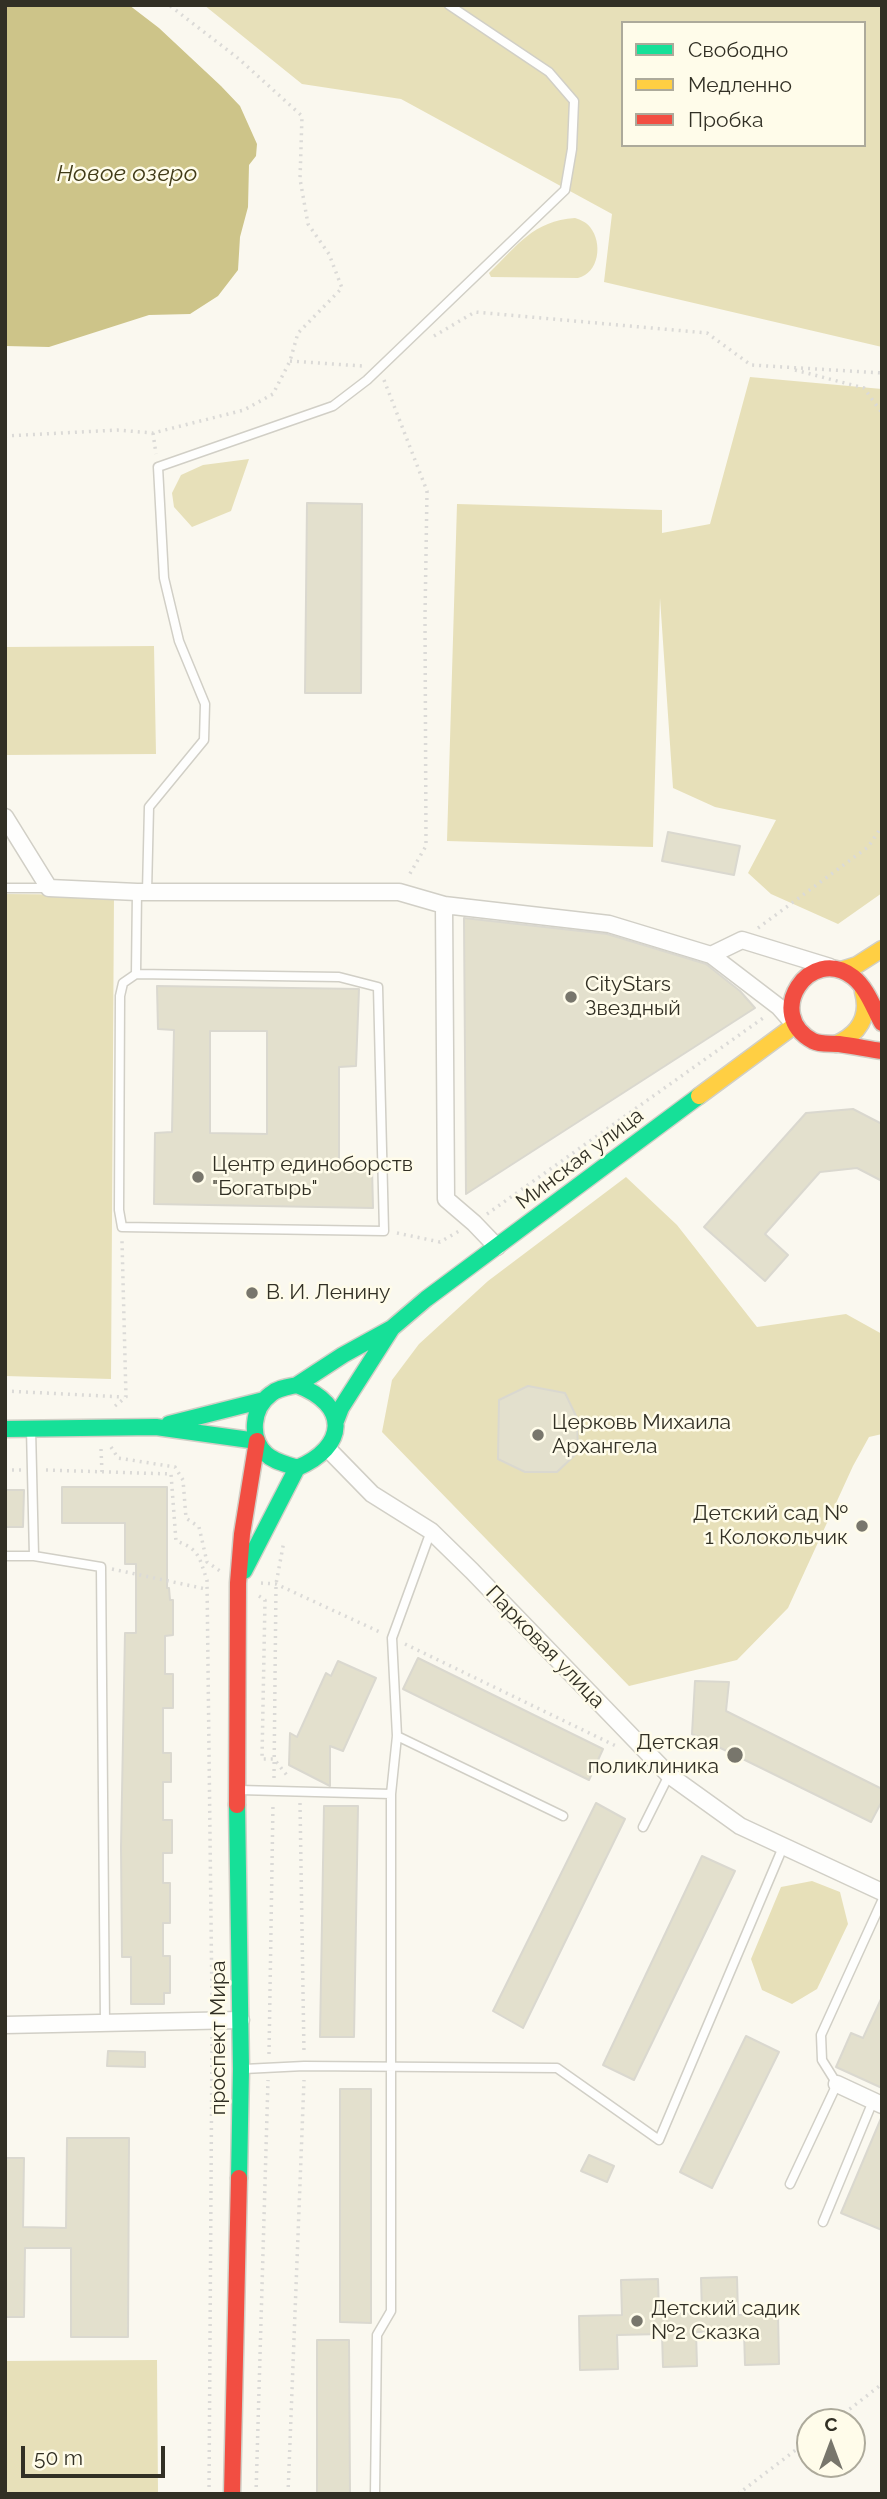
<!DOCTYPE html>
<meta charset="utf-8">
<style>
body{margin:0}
#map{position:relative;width:887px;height:2499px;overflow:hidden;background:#faf8ef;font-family:Raleway,sans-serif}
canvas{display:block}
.frame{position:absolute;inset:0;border:7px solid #323025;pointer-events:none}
.legend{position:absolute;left:621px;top:21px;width:245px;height:126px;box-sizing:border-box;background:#fffcea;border:2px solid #adaa9b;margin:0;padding:9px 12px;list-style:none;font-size:21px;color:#323025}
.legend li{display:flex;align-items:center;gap:14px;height:35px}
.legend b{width:35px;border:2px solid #adaa9b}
.north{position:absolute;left:796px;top:2408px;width:70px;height:70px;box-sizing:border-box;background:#fffcea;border:2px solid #adaa9b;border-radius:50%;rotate:0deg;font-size:19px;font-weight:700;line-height:28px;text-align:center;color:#323025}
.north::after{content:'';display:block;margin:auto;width:24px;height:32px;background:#78766c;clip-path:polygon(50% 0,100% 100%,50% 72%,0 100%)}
.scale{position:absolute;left:21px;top:2446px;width:144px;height:32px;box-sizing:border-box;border:4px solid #323025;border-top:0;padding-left:9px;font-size:21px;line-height:24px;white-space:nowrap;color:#323025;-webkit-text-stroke:5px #fffcea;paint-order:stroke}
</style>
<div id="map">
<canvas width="887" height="2499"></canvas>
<div class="frame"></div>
<ul class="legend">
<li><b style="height:9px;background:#16e098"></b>Свободно</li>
<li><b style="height:9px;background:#ffcf43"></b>Медленно</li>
<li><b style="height:9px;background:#f24e42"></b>Пробка</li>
</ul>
<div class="north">С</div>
<div class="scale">50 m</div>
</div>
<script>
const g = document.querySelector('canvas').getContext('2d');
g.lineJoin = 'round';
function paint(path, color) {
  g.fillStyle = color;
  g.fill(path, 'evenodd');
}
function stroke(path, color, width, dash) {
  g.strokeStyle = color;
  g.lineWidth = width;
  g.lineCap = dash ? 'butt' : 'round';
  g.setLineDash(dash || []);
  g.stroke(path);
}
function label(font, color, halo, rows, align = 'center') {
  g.font = font + ' Raleway,sans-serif';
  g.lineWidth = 5;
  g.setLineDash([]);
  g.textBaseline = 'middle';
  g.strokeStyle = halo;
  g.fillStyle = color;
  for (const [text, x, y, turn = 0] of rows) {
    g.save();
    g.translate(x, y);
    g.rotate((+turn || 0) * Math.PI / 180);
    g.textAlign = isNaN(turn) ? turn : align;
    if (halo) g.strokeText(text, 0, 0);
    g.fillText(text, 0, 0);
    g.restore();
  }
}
const green = new Path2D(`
 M204,5h678v342l-278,-65 8,-68 -211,-115 -99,-15zM623,23h241v122h-241z
 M575,218c6,2 11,4 15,9 13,16 9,46 -12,51l-87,-1 -2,-4c29,-28 44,-52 86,-55z
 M750,377l132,12v504l-44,31 -67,-30 -23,-21 28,-53 -61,-13 -42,-19 -13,-190 -7,249 -206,-6 10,-337 205,6v23l48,-9z
 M249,459l-18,52 -39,16 -18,-20 -2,-14 9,-18 22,-10z
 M154,646l2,108 -151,1v-108z
 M5,894l109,1 -3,484 -106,-3z
 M626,1177l51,48 80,102 89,-13 36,20v100l-13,3 -16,29 -65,142 -51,52 -108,26 -247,-254 10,-52 27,-36 69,-63z
 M812,1881l28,11 8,32 -31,65 -25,15 -30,-14 -11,-31 30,-72z
 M157,2360l1,134h-153v-133z`);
const water = new Path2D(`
 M5,5h124l30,23 62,58 19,20 17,38 -1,12 -7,9 -1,42 -8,30 -2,33 -20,26 -28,18 -41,1 -100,32 -44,-1z`);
const building = new Path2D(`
 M307,503l55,1 -1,189h-56z
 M668,832l72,14 -6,29 -72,-14z
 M464,918l143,16 99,30 34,27 15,17 -289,186z
 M157,986l202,3 -3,77 -17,1v100h33l1,41 -219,-4 1,-71 17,-1 2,-102 -16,-1zM210,1031h57v103l-57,-1z
 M853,1109l29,15v57l-25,-13 -37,4 -55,62 23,21 -23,26 -61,-54 102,-114z
 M528,1386l37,7 12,25 1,34 -21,20h-32l-27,-13 1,-59z
 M62,1487h105v101h2l1,12h3v35l-8,1v38h8v34h-10v45h8v29h-8v38h9v33h-9v30h7v40h-7v33h7v37h-6v11h-33v-47h-9l-1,-110 4,-214h11v-69h-11v-41h-63z
 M5,1490h19l-1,37h-18z
 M418,1658l185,91 -14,31 -186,-91z
 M338,1661l38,17 -33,73 -13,-5v40l-41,-21 1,-32 7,4 29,-64 5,3z
 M695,1681l34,1 -3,29 156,78v12l-11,21 -179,-88z
 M596,1803l29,16 -102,209 -30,-17z
 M324,1806h34l-4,231h-34z
 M702,1856l33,15 -101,209 -31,-15z
 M882,1997v91l-46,-21 15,-34 12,5z
 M746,2036l33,16 -67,136 -32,-16z
 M108,2051l37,1v15l-38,-1z
 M340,2089h31v234l-31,-1z
 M882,2116v114l-41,-17z
 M67,2138h62l-1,199h-57v-89h-46l-1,69h-19v-159h19l-1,69 43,1z
 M589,2155l25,11 -7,16 -26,-11z
 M737,2277l1,38 40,-1 1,50 -34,1 -1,-34 -48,1 1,34 -34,1 -1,-33 -45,1 1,34 -38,1 -1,-54 43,-1 -1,-35 37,-1 1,35 43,-1 -1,-35z
 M317,2340h32l1,154h-33z`);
const path = new Path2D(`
 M434,336l41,-24 232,21 44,32 131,8
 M290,361l72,5
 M795,370l69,18 18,25
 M384,380l43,111 -2,126 1,229 -18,31
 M153,433l3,21
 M5,436l112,-6 36,3 91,-23 29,-16 17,-33 8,-28 44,-45 -13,-34 -21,-30 -8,-45 2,-63 -63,-57 -70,-54
 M758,928l110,-81 14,-21
 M487,1214l279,-198
 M397,1233l43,9 19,-11
 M5,1391l119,6
 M115,1406l11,-9 -4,-156
 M111,1447l7,11 57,9 8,13 3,38 13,9 8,35 13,9
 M101,1449l1,23
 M5,1470h16
 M46,1470l125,4 5,67c24,8 23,17 31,39l5,424
 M112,1569l94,20
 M261,1583l15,1 106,49
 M259,1596l6,4 -3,159h12l15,19
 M405,1644l211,102
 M274,1778l2,-194 8,-43
 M300,1803l4,251
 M269,2054l4,-251
 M833,2422l49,-38
 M209,2494l3,-458
 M256,2494l12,-414
 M288,2494l16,-414
 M738,2494l72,-55`);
const lane = new Path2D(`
 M5,888h44
 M147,892l2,-85 55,-67 1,-36 -26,-63 -15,-63 -6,-111 175,-61 34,-26 198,-190 7,-41 2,-48 -25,-29 -100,-67
 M136,974l-13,9 -3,13 -1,214 3,17 262,4 -6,-244 -39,-10 -203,-3 1,-82
 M31,1429l3,127
 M5,1556h29l67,11 4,457
 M397,1736l166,80
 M240,1790l151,4
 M643,1827l26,-52
 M244,2069l60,-3 253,2 102,72 124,-293
 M790,2184l47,-100 -15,-24 -1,-25 61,-134
 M823,2222l50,-121
 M375,2494l2,-159 14,-24v-517l6,-58 -5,-98 39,-107`);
const street = new Path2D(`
 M5,817l44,71 88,4h262l45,13 165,19 102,31 68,52 14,16
 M444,905l2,294 28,24 23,24
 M711,955l31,-15 88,27
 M328,1449l44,45 59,37 41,40 197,204 71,51 142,66
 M5,2025l236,-5
 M837,2084l45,21`);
const fast = new Path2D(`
 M297,1385l46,-30 49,-27 34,-29 273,-203
 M297,1385c53,20 50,62 0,83 -10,-4 -23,-6 -31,-14 -17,-16 -14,-46 5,-60 7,-6 17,-7 26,-9z
 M336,1421l5,-13 51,-80
 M169,1424l95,-24
 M5,1429l151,-2 101,14
 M244,1571l53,-103
 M237,1805l4,264 -2,109`);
const slow = new Path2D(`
 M841,970l16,-5 25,-16
 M836,1044c23,-10 34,-27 27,-52
 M699,1096l96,-71`);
const jam = new Path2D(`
 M882,1023c-8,-14 -15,-35 -29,-46 -43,-33 -90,37 -40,64 8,4 18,2 26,3 15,2 29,5 43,7
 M237,1805l1,-222 4,-49 15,-93
 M232,2494l7,-316`);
const markers = [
 [571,997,7,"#78766c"],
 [198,1177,7,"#78766c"],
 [252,1293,7,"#78766c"],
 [538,1435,7,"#78766c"],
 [862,1526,7,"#78766c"],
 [735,1755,9,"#78766c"],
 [637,2321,7,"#78766c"]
];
const poiNames = [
 ["CityStars",585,985],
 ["Звездный",585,1009],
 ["Центр единоборств",212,1165],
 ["\"Богатырь\"",212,1189],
 ["В. И. Ленину",266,1293],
 ["Церковь Михаила",552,1423],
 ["Архангела",552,1447],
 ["Детский сад №",848,1514,"right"],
 ["1 Колокольчик",848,1538,"right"],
 ["Детская",719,1743,"right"],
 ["поликлиника",719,1767,"right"],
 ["Детский садик",651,2309],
 ["№2 Сказка",651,2333]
];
const streetNames = [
 ["Минская улица",580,1159,-37],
 ["Парковая улица",545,1647,46],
 ["проспект Мира",219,2038,-90]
];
const waterNames = [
 ["Новое озеро",127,174]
];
paint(green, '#e7e0b9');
paint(water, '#cdc489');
paint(building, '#e3e0cd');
stroke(building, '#dad8cf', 2);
stroke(lane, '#d1cfc6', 11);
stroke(street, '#d1cfc6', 19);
stroke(fast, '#d1cfc6', 19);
stroke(slow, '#d1cfc6', 19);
stroke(jam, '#d1cfc6', 19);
stroke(path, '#dbdad7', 3.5, [2, 5]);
stroke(lane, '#fefefd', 8);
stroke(street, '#fefefd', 16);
stroke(fast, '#16e098', 16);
stroke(slow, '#ffcf43', 16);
stroke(jam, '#f24e42', 16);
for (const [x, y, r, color] of markers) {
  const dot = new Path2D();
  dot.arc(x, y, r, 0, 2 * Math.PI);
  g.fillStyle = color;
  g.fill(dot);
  stroke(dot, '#fffcea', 2.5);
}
label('21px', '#323025', '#fffcea', poiNames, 'left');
label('21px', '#323025', '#fffcea', streetNames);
label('italic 23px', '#403a17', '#fffcea', waterNames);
</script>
